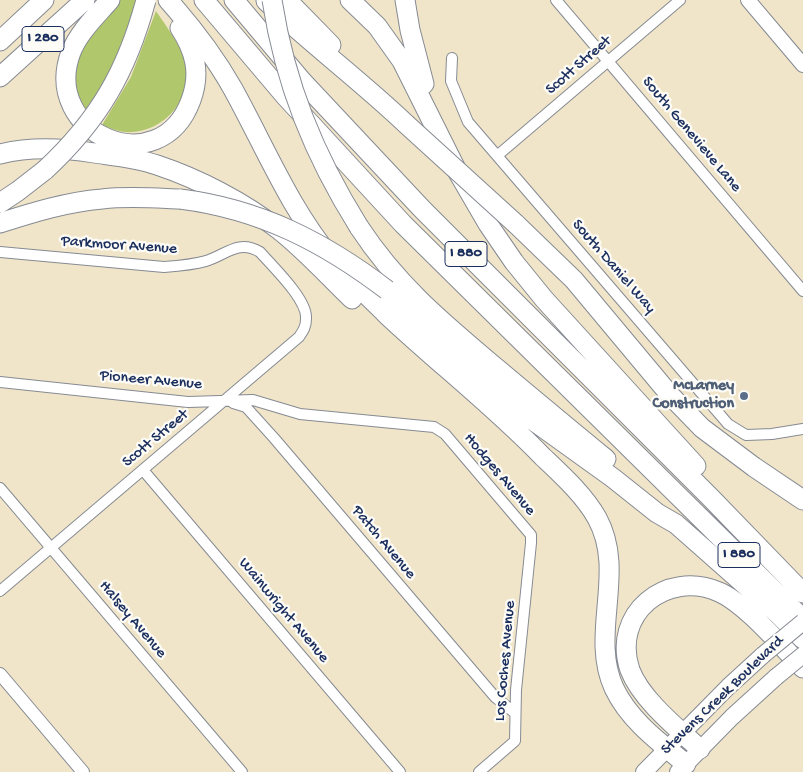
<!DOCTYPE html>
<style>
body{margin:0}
canvas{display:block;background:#f0e5c8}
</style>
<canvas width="803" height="772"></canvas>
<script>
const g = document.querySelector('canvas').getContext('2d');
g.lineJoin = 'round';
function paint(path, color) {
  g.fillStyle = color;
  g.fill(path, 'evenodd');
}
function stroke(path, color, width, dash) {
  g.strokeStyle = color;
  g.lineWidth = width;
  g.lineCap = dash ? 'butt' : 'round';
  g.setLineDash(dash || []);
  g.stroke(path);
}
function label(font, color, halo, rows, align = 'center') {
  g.font = font + ' "Gochi Hand",sans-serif';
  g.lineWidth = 4.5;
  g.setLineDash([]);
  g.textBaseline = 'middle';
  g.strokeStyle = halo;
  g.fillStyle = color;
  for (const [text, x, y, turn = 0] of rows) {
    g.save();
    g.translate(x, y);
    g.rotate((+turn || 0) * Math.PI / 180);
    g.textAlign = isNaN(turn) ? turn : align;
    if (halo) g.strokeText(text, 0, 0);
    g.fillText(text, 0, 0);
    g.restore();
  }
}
const green = new Path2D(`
 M116,0h20c-9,41 -26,77 -50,111 -8,-11 -14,-26 -12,-40 1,-15 31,-58 42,-71z
 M156,11c10,15 29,40 31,58 0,4 -1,8 -1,12 -3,28 -26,49 -54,51 -10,1 -21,-3 -30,-7l29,-48z`);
const minor = new Path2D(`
 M556,0l247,291
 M452,58l-1,23 17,41 260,302 18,11 26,-1 31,-5
 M498,155l182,-155
 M0,252l164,15c14,-1 28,-2 42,-6 20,-6 32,-22 54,-9 13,15 48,48 46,67 0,8 -3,12 -7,18l-299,254
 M0,382l188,20 65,-2 47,14 134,13 11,7 86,101v8l-15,147 -1,51 -36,31
 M233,403l13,4 28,31 221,259 20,16
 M143,470l257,302
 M0,488l242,284`);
const tertiary = new Path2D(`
 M0,674l83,98`);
const secondary = new Path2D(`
 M748,0l55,65`);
const primary = new Path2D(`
 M644,772l84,-85 35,-32
 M678,772l54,-55 44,-40`);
const motorway = new Path2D(`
 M110,0c-14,16 -31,32 -39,52 -31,82 89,133 120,48 10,-27 4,-49 -11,-72
 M168,0c24,27 47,57 65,89 32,58 57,120 99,170 17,20 36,37 54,55 52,49 108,92 157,143 19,18 41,38 54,61 30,54 -8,116 17,170 15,32 45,54 72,76
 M204,0l82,97 117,127 400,395
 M234,0l68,81 120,128 288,288 93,96
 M287,0l44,45
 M350,0l27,26 25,35 54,108 32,55 26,38 30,37 152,167
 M405,0l5,30 14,54
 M266,1c45,43 95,80 140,123
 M0,41l44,-41
 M0,77l85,-77
 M0,154c31,-8 63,-6 94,-1 21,3 43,5 63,12 42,14 86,37 121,64 27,21 50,47 74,70
 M0,203l18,-12 27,-21
 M0,223c34,-11 67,-21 102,-24 26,-3 52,-1 78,0
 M516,224l58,56 96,115 32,33 52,39 49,33
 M359,227c38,58 83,95 135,139 37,31 74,62 112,93
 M387,290l130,119 96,69 44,35 19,11 103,91 24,24
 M700,749c-23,-21 -59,-50 -70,-79 -19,-56 36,-101 89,-78 26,11 63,55 84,76`);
const primaryBridge = new Path2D(`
 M763,655l40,-33
 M776,677l27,-22`);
const motorwayBridge = new Path2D(`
 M272,0c13,84 42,155 87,227
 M406,124l110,100
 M45,170c54,-50 82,-99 101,-170
 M180,199c80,10 144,43 207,91`);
const markers = [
 [744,396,5,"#5c6f8a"]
];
const shields = [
 [43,39,42],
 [466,254,42],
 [739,555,42]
];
const shieldNames = [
 ["I 280",43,39],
 ["I 880",466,254],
 ["I 880",739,555]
];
const streetNames = [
 ["Scott Street",579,66,-41],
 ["South Genevieve Lane",691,135,50],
 ["Parkmoor Avenue",119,246,4],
 ["South Daniel Way",613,267,49],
 ["Pioneer Avenue",151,381,5],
 ["Scott Street",156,439,-40],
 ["Hodges Avenue",499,475,50],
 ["Patch Avenue",383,543,50],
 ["Wainwright Avenue",283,611,50],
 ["Halsey Avenue",132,620,50],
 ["Los Coches Avenue",506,661,-85],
 ["Stevens Creek Boulevard",723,696,-44]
];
const serviceNames = [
 ["McLarney",734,387],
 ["Construction",734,405]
];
paint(green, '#b0c76c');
stroke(minor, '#868a93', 12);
stroke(tertiary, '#868a93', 14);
stroke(secondary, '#868a93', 16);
stroke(primary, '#868a93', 18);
stroke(motorway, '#868a93', 21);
stroke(minor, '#fff', 10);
stroke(tertiary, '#fff', 12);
stroke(secondary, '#fff', 14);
stroke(primary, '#fff', 16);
stroke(motorway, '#fff', 19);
stroke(primaryBridge, '#868a93', 18, []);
stroke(motorwayBridge, '#868a93', 21, []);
stroke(primaryBridge, '#fff', 16);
stroke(motorwayBridge, '#fff', 19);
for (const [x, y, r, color] of markers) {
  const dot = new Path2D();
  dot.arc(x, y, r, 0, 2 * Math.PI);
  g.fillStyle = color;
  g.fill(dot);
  stroke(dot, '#fdfcf7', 2);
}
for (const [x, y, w] of shields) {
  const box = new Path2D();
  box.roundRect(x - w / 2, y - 12.5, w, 25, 4);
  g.fillStyle = '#fdfcf7';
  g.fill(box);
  stroke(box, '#1b2f5e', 1);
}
label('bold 15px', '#1b2f5e', null, shieldNames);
label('16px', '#1b2f5e', '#fdfcf7', streetNames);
label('bold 16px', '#4e5e75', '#fdfcf7', serviceNames, 'right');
</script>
